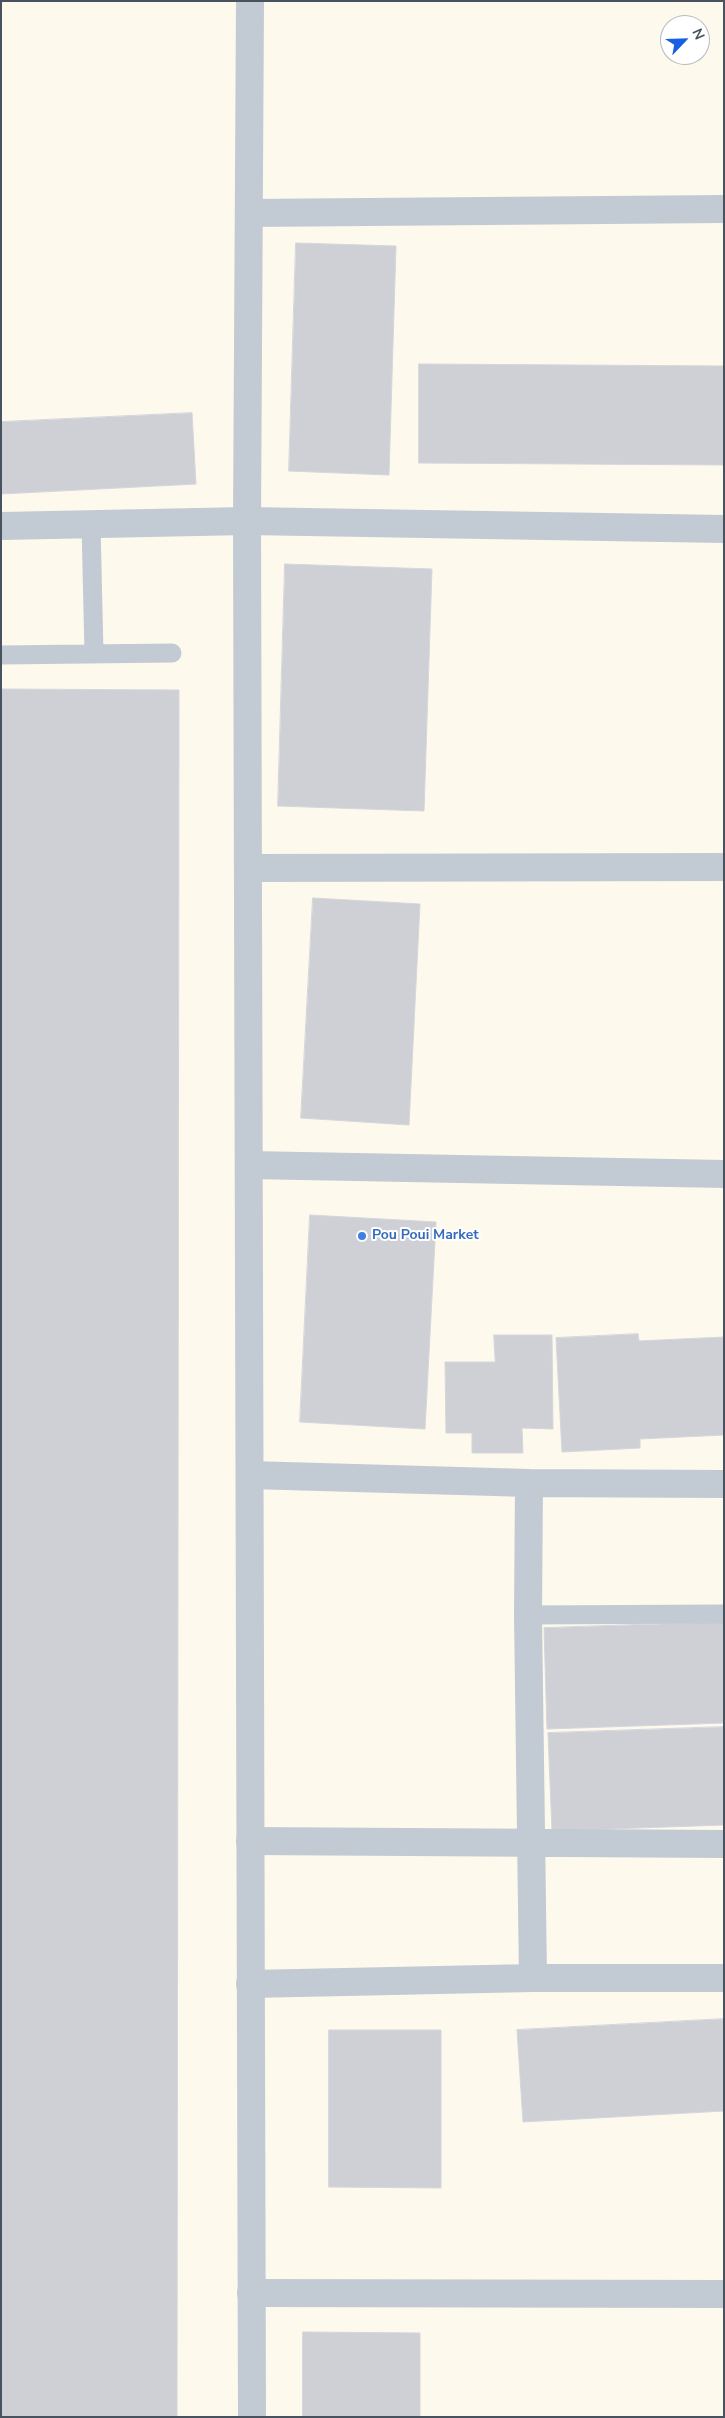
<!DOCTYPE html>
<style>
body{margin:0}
#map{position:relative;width:725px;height:2418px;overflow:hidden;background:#f4f2f2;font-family:"Nunito Sans",sans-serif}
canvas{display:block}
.frame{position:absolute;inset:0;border:2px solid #49535f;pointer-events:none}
.north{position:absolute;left:660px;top:15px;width:50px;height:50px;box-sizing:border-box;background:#fff;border:1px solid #b6babf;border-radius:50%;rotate:66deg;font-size:14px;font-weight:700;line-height:20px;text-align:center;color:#49535f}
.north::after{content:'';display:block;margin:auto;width:18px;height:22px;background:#195fe6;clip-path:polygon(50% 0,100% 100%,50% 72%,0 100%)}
</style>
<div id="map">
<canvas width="725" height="2418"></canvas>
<div class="frame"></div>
<div class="north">N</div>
</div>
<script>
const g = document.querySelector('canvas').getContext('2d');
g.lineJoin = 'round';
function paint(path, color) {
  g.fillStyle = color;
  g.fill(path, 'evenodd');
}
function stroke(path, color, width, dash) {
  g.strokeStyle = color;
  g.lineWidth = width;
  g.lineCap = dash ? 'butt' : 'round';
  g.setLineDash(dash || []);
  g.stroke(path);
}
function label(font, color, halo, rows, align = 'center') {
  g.font = font + ' "Nunito Sans",sans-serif';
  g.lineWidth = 4;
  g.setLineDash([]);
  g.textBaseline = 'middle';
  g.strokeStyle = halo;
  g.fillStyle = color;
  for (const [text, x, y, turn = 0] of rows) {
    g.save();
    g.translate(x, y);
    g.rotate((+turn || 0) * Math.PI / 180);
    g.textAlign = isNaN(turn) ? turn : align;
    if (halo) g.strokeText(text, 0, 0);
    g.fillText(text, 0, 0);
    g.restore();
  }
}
const commercial = new Path2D(`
 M1,1h723v2416h-723zM670,25h30v30h-30z`);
const building = new Path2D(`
 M296,243l100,3 -7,229 -100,-4z
 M419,364l305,2v99l-305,-2z
 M192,413l4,71 -195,10v-72z
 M285,564l147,5 -8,242 -146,-5z
 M1,689l178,1 -2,1727h-176z
 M313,898l107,6 -11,221 -108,-7z
 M310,1215l126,7 -11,207 -125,-7z
 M638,1334l1,7 85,-4v98l-84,4v9l-78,4 -6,-114z
 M494,1335h58l1,94 -31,-1 1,25h-51v-20h-26l-1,-71h50z
 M724,1622v101l-177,6 -3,-101z
 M724,1727v98l-172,6 -4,-98z
 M724,2019v92l-201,11 -6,-92z
 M329,2030h112v158l-112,-1z
 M303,2332l117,1v84h-117z`);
const service = new Path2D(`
 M91,524l3,130
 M1,655l171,-2
 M528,1615l196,-1`);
const minor = new Path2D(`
 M249,213l475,-4
 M1,526l246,-5 477,8
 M248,868l476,-1
 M249,1165l475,9
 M250,1475l279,8 195,1
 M529,1483l-1,132 5,363
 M250,1841l474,3
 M250,1984l283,-6h191
 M251,2293l473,1`);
const tertiary = new Path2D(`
 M250,1l-3,520 5,1896`);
const markers = [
 [362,1236,5,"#3f7fe0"]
];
const shopNames = [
 ["Pou Poui Market",372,1236]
];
paint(commercial, '#fdf9ed');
paint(building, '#ced0d6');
stroke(building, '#d6d7dd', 1);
stroke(service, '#c2cad3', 19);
stroke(minor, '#c2cad3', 28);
stroke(tertiary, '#c2cad3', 28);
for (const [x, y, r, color] of markers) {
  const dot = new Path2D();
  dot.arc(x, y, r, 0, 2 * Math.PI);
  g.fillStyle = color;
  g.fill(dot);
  stroke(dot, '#fff', 2);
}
label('bold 14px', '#366cbe', '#fff', shopNames, 'left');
</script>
